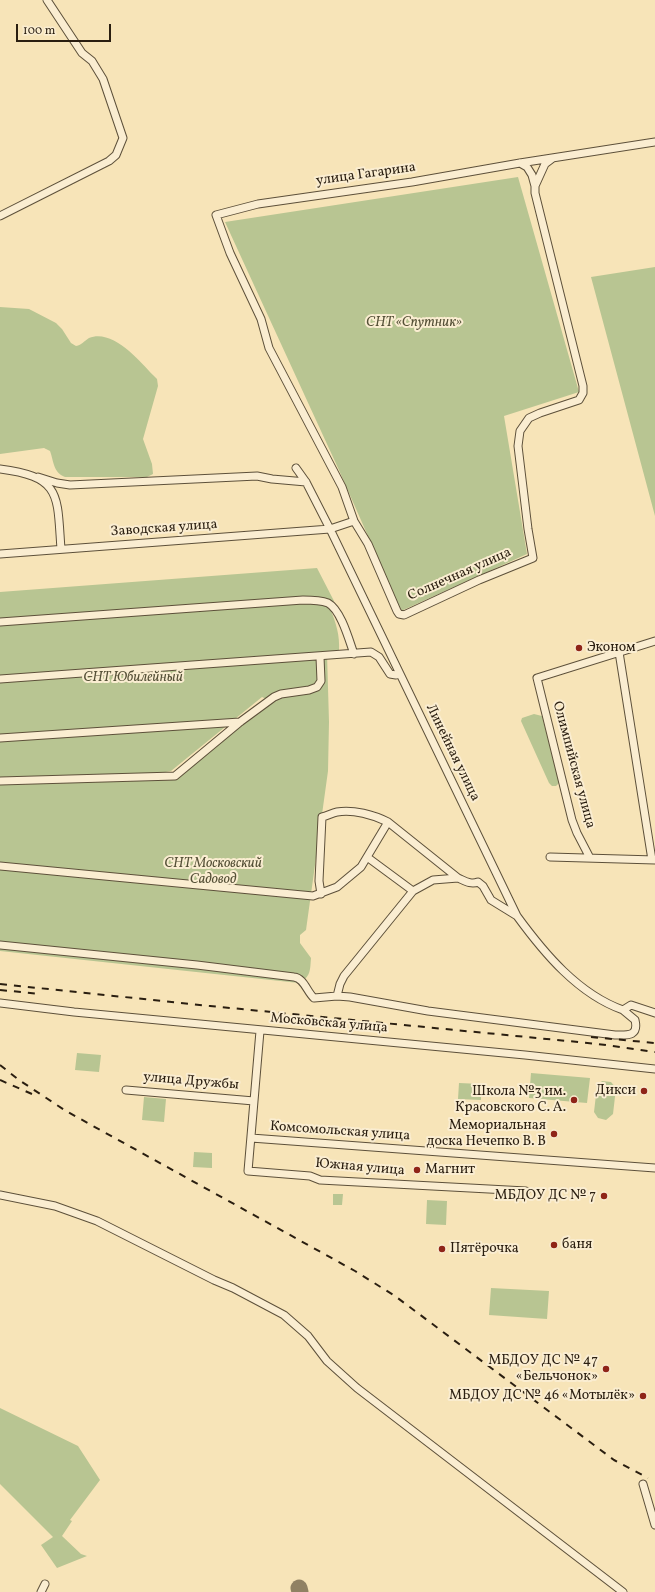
<!DOCTYPE html>
<meta charset="utf-8">
<style>
body{margin:0}
#map{position:relative;width:655px;height:1592px;overflow:hidden;background:#f7e4b8;font-family:Vollkorn,serif}
canvas{display:block}
.scale{position:absolute;left:16px;top:24px;width:95px;height:18px;box-sizing:border-box;border:2px solid #2a1e10;border-top:0;padding-left:5px;font-size:12px;line-height:14px;white-space:nowrap;color:#2a1e10;-webkit-text-stroke:3px #faedd1;paint-order:stroke}
</style>
<div id="map">
<canvas width="655" height="1592"></canvas>
<div class="scale">100 m</div>
</div>
<script>
const g = document.querySelector('canvas').getContext('2d');
g.lineJoin = 'round';
function paint(path, color) {
  g.fillStyle = color;
  g.fill(path, 'evenodd');
}
function stroke(path, color, width, dash) {
  g.strokeStyle = color;
  g.lineWidth = width;
  g.lineCap = dash ? 'butt' : 'round';
  g.setLineDash(dash || []);
  g.stroke(path);
}
function label(font, color, halo, rows, align = 'center') {
  g.font = font + ' Vollkorn,serif';
  g.lineWidth = 4;
  g.setLineDash([]);
  g.textBaseline = 'middle';
  g.strokeStyle = halo;
  g.fillStyle = color;
  for (const [text, x, y, turn = 0] of rows) {
    g.save();
    g.translate(x, y);
    g.rotate((+turn || 0) * Math.PI / 180);
    g.textAlign = isNaN(turn) ? turn : align;
    if (halo) g.strokeText(text, 0, 0);
    g.fillText(text, 0, 0);
    g.restore();
  }
}
const green = new Path2D(`
 M518,177l61,215 -75,24 23,138 -126,57 -63,-143 -113,-246z
 M655,267v249l-64,-239z
 M0,307l29,2 27,14 6,6 9,14 5,3c6,-1 8,-5 13,-8 23,-10 51,23 64,37l4,4 1,7 -15,53 9,25 1,10 -6,3h-82c-12,-5 -11,-15 -15,-26l-6,-3 -44,6z
 M317,568l17,33 -4,7c6,15 10,27 9,43l-12,2 2,69 -1,49 -22,159 -6,5v8l11,15c-1,12 0,19 -12,25l-299,-32v-166l172,-5 9,-4 59,-50 33,-24 -11,-5 -91,74 -11,2 -160,4v-185z
 M534,714l8,2 17,67 -3,3h-4l-3,-3 -28,-62 1,-3z
 M77,1053l24,2 -2,17 -24,-2z
 M531,1073l59,5 -3,25 -58,-5z
 M602,1081l9,1 5,6 -3,26 -7,6 -8,-2 -4,-6 3,-26z
 M459,1083l22,1v16l-23,-1z
 M144,1097l22,2 -2,23 -22,-2z
 M194,1152l18,1v15l-19,-1z
 M333,1194h10l-1,11h-9z
 M427,1200l20,1 -1,24 -20,-1z
 M491,1288l58,3 -2,28 -58,-4z
 M0,1408l78,38 22,34 -30,40 2,1 -10,15 19,18 6,2 -30,12 -16,-23 12,-8 -53,-53z`);
const taxiway = new Path2D(`
 M299,1588l1,4`);
const street = new Path2D(`
 M520,163l7,4 5,8 3,11v7l48,193v7l-4,7 -39,13 -11,5 -9,13 -2,15 10,83 5,29 -54,22 -75,35 -5,-1 -2,-3 -29,-67 -14,-23 -12,-34 -73,-139 -8,-29 -31,-66 -14,-38 42,-11 154,-22 108,-19 135,-21
 M535,186l10,-22 8,-6
 M0,216l109,-55 7,-6 7,-17 -20,-59 -11,-18 -10,-8 -35,-53
 M296,468l10,14 24,47 187,387c27,37 61,78 106,94l8,-5 24,8
 M0,469c62,8 57,26 61,80
 M38,477l19,6 13,2 187,-9 15,3 34,3
 M0,554l330,-25 24,-8
 M0,622l303,-22c8,0 17,0 25,3 13,7 21,37 26,51
 M619,652l33,208
 M0,679l371,-27 8,5 11,17 6,1 4,-1
 M0,738l240,-16
 M0,781l175,-5 65,-54 34,-25 7,-3 28,-4 8,-3 4,-6 -1,-24
 M367,857l46,34
 M550,857l105,3
 M590,858l-13,-25 -5,-13 -35,-142 118,-37
 M0,866l313,30 24,-9 24,-20 27,-45
 M321,894l-2,-13 3,-64c5,-1 10,-4 15,-5 16,-3 37,3 51,10l70,56c7,3 13,7 20,4l5,4 8,14 26,16
 M0,945l197,20 97,12c10,1 13,15 20,21l23,-2 13,1 78,14 187,24c12,0 24,2 20,-15l-12,-10
 M337,996l3,-12 4,-8 69,-85 20,-11 25,-2
 M0,1003l74,9 451,43 130,14
 M260,1031l-12,140 62,5 10,4 206,11
 M126,1090l128,11
 M251,1138l404,30
 M0,1195l55,11 42,15 117,59 19,8 51,27 24,21 19,25 30,27 266,204
 M643,1484l12,41
 M41,1592l4,-8`);
const rail = new Path2D(`
 M0,984l210,22 388,38 57,8
 M0,990l41,4
 M591,1037l64,6
 M0,1065l19,15 47,31 289,160 40,25 219,164 34,18
 M0,1080l32,14`);
const markers = [
 [579,648,4,"#8f2418"],
 [644,1091,4,"#8f2418"],
 [574,1100,4,"#8f2418"],
 [554,1134,4,"#8f2418"],
 [417,1170,4,"#8f2418"],
 [604,1196,4,"#8f2418"],
 [554,1245,4,"#8f2418"],
 [442,1249,4,"#8f2418"],
 [606,1369,4,"#8f2418"],
 [643,1396,4,"#8f2418"]
];
const streetNames = [
 ["улица Гагарина",366,175,-8],
 ["Заводская улица",164,529,-4],
 ["Солнечная улица",460,575,-24],
 ["Линейная улица",452,753,64],
 ["Олимпийская улица",573,765,75],
 ["Московская улица",329,1024,5],
 ["улица Дружбы",191,1082,5],
 ["Комсомольская улица",340,1132,4],
 ["Южная улица",360,1168,5]
];
const parkNames = [
 ["СНТ «Спутник»",414,323],
 ["СНТ Юбилейный",133,678],
 ["СНТ Московский",213,864],
 ["Садовод",213,880]
];
const poiNames = [
 ["Эконом",587,648,"left"],
 ["Дикси",636,1091],
 ["Школа №3 им.",566,1092],
 ["Красовского С. А.",566,1108],
 ["Мемориальная",546,1126],
 ["доска Нечепко В. В",546,1142],
 ["Магнит",425,1170,"left"],
 ["МБДОУ ДС № 7",596,1196],
 ["баня",562,1245,"left"],
 ["Пятёрочка",450,1249,"left"],
 ["МБДОУ ДС № 47",598,1361],
 ["«Бельчонок»",598,1377],
 ["МБДОУ ДC № 46 «Мотылёк»",635,1396]
];
paint(green, '#b8c592');
stroke(taxiway, '#908164', 17);
stroke(street, '#5d503a', 9);
stroke(street, '#faedd1', 7);
stroke(rail, '#2a1e10', 2, [7, 7]);
for (const [x, y, r, color] of markers) {
  const dot = new Path2D();
  dot.arc(x, y, r, 0, 2 * Math.PI);
  g.fillStyle = color;
  g.fill(dot);
  stroke(dot, '#faedd1', 1.5);
}
label('14px', '#2a1e10', '#faedd1', streetNames);
label('italic 14px', '#555037', '#faedd1', parkNames);
label('14px', '#2a1e10', '#faedd1', poiNames, 'right');
</script>
